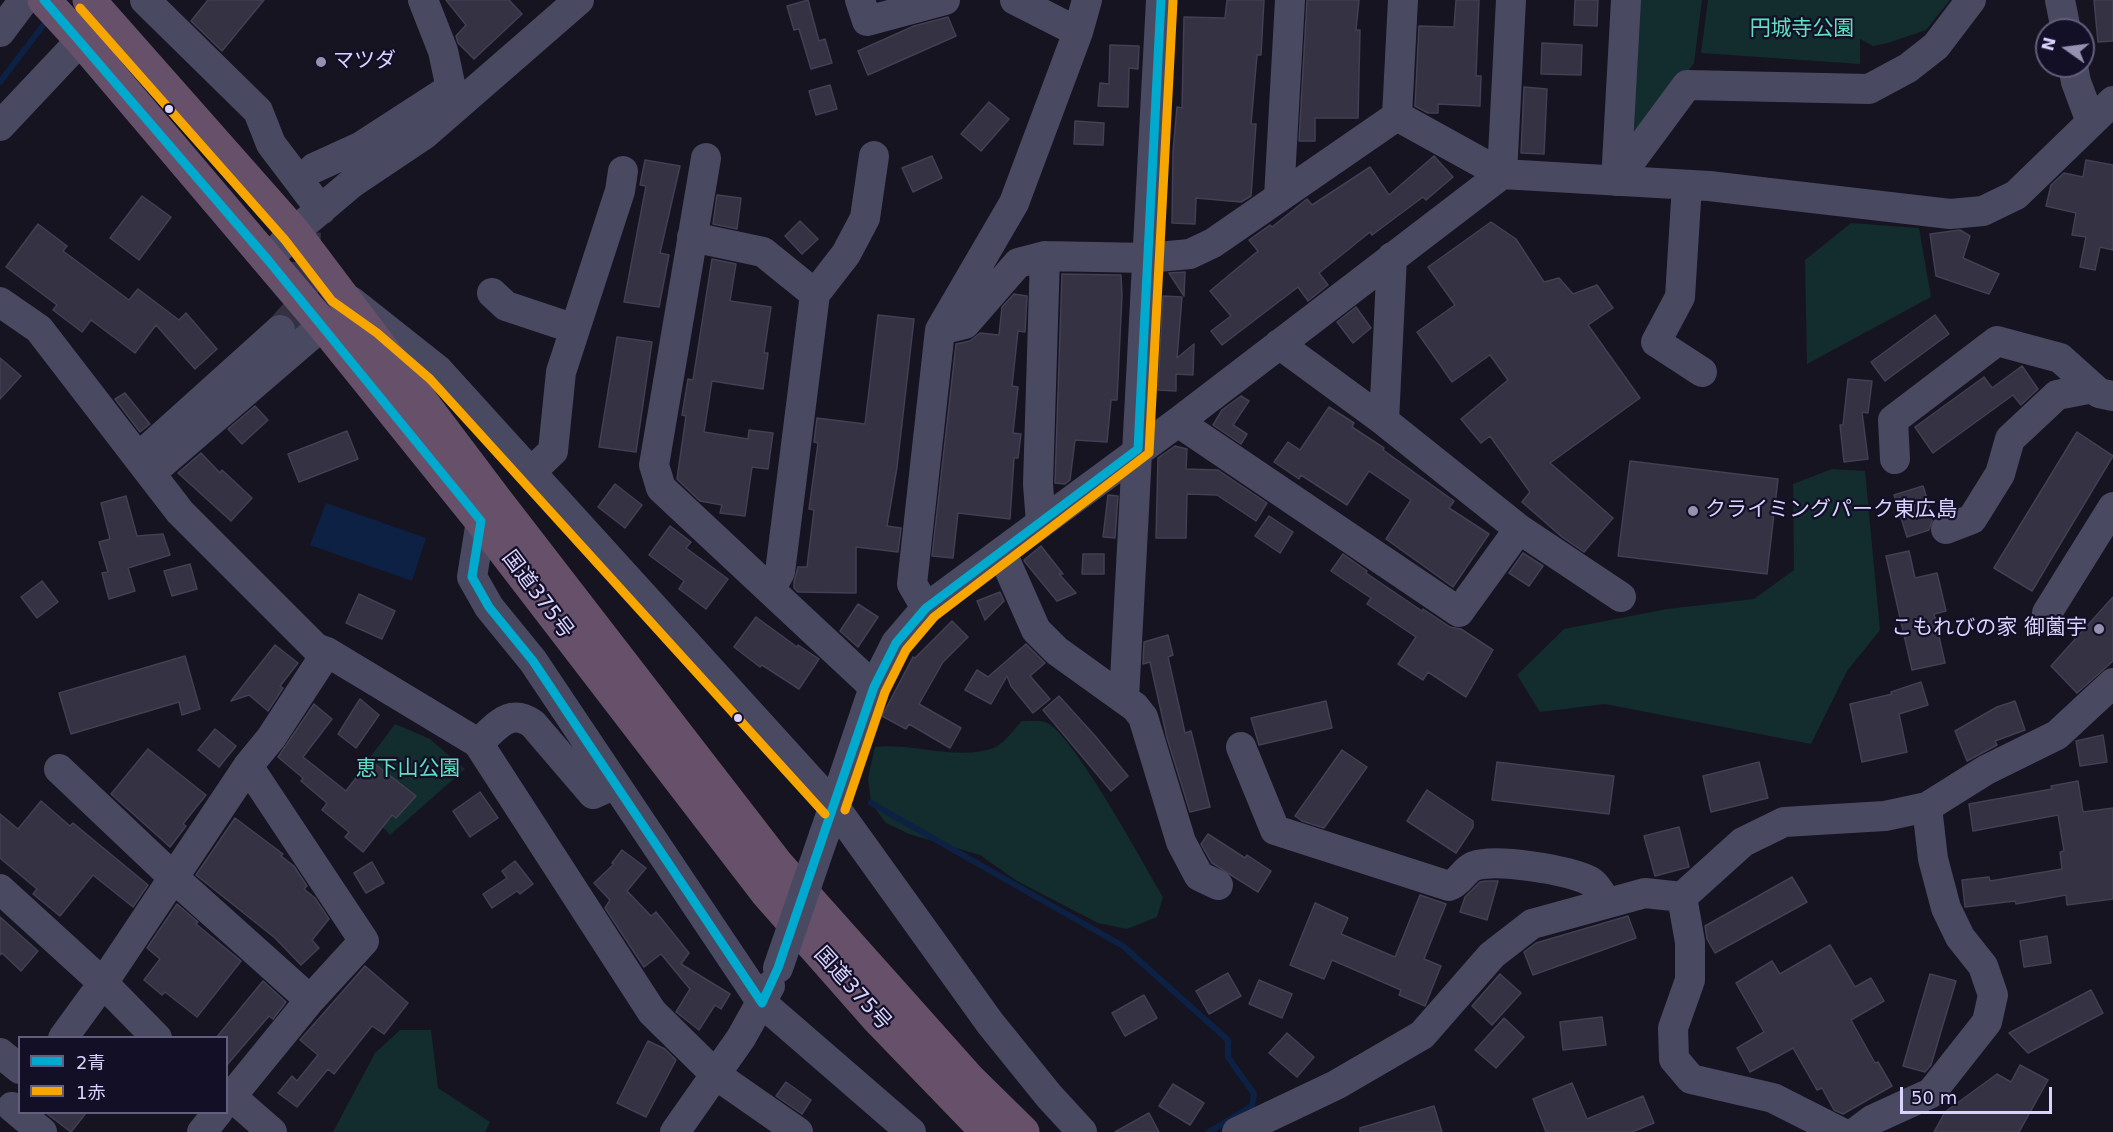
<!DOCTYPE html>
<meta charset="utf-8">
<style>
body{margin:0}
#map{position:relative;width:2113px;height:1132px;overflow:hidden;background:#161421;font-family:"DejaVu Sans","Noto Sans JP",sans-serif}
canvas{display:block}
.legend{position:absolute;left:18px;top:1036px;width:210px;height:78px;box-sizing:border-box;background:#130f26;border:2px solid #625e7d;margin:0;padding:8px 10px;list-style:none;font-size:18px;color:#d9d4ff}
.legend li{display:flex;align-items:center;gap:12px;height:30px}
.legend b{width:30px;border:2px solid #625e7d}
.north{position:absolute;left:2035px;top:18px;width:60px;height:60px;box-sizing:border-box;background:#130f26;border:2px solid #625e7d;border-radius:50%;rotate:284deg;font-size:16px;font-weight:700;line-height:24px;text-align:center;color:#d9d4ff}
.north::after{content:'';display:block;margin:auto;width:21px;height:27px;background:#9591b1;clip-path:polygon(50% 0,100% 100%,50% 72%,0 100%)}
.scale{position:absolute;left:1900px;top:1087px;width:152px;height:27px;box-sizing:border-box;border:3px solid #d9d4ff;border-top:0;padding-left:8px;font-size:18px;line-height:21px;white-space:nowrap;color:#d9d4ff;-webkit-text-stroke:4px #130f26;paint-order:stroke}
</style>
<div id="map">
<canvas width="2113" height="1132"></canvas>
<ul class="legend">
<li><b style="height:8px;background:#00a9ce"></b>2青</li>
<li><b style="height:8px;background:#f7a600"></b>1赤</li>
</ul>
<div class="north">N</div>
<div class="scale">50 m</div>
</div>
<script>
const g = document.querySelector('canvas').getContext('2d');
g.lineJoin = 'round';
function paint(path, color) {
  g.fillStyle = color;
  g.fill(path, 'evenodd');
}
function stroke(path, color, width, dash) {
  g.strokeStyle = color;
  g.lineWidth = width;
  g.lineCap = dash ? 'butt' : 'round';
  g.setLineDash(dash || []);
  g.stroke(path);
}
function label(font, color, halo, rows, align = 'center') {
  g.font = font + ' "DejaVu Sans","Noto Sans JP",sans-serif';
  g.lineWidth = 4.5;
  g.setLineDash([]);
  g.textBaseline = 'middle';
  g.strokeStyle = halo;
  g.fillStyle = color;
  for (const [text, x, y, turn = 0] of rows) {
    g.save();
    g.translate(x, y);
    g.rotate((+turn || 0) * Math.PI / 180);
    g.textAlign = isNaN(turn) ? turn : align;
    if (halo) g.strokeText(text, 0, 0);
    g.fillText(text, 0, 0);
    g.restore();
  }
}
const green = new Path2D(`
 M1631,0h71l-8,63 -64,89z
 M1708,0h242l-24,30 -38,13 -15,3 -13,-7v25l-159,-11z
 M1851,223l68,5 12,69 -124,67 -2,-104z
 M1832,469l33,2 15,159 -33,41 -36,73 -206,-40 -65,8 -23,-37 47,-46 103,-20 87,-10 40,-29 -1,-86z
 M1022,721c7,0 17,-1 23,1 27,9 100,145 118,175l-6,20 -30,12 -29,-6 -81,-42 -37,-26 -71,-21 -23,-11 -15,-20 -3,-25 7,-31c38,-5 84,15 121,0 9,-5 19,-19 26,-26z
 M395,724l35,15 35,30 -75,66 -43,-47z
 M400,1030h31l7,58 52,34 -5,10h-152l42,-79z`);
const water = new Path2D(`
 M326,503l100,35 -14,43 -102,-36z`);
const stream = new Path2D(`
 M0,82l48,-63
 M871,803l252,143 105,94v17l26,37 -2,12 -43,26`);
const building = new Path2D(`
 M208,0h56l-42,51 -31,-30z
 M446,0h63l13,14 -48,45 -16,-16 -2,-7 10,-11z
 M808,0l11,41 6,-2 7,24 -21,6 -12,-40 -5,1 -7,-24z
 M1227,0h37l-3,55h-4l-6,69h5l-5,72 -10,6 -45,-4 -1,26 -23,-1 1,-71 4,-45 5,1 2,-91 41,1z
 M1307,0h52l-3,30h4l-2,88h-43v23h-16z
 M1456,0h23l-3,76h5l-1,30 -42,-2v9h-10l-13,-7 4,-80 35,1z
 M1575,0h23l-1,26 -23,-1z
 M2094,0h19v41l-15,1z
 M948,17l8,19 -88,39 -10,-24 56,-25z
 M1542,43l40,2 -1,30 -40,-1z
 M1110,45l29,1 -1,23 -9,-1 -1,39 -30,-1 2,-23 9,1z
 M830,85l7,24 -21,6 -7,-24z
 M1524,87l23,2 -3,65 -23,-1z
 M989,102l20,17 -28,32 -20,-17z
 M1075,121l29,2 -1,22 -29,-1z
 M932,156l10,22 -29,14 -11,-24z
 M1434,156l19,21 -27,23 -3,-3 -51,38 -2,-3 -51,41 9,12 -20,16 -10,-14 -76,58 -11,-14 20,-15 -21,-25 48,-40 -9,-11 21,-15 2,2 35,-28 5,6 58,-38 19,28z
 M645,160l35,6 -20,87 9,2 -10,52 -35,-5 22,-116 -6,-1z
 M2086,160l27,5v85l-13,-3 -5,23 -15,-3 6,-30 -14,-2 4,-22 -30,-7 5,-21 13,-12 19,4z
 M717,195l24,3 -4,31 -24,-5z
 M142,196l29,21 -32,43 -29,-22z
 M800,221l18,18 -16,15 -17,-18z
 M1491,222l25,17 28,43 15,-4 14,16 24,-9 16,23 -25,17 52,73 -90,65 63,55 -29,34 -22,-15 -40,-35 8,-10 -40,-56 -9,7 -20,-24 47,-39 -18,-25 -38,27 -35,-50 38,-27 -27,-38z
 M38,224l29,22 -4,5 66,49 9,-11 41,31 7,-7 31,36 -22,20 -39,-44 -21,28 -44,-33 -9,12 -29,-22 4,-5 -51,-38z
 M1960,230l10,6 -7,22 36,16 -10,20 -53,-18 -6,-42z
 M712,259l24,5 -6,37 41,6 -7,46h4l-5,36 -51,-8 -8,51 44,7 1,-9 24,3 -5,36 -16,-2 -7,49 -25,-3 2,-8 -22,-4 -23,-22 9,-63 -4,-1 6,-36 5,1z
 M1185,272l-1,24 -15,-23z
 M1062,274l59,1 1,20 -5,105h-6l-4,42 -32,-2 -5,40 -5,4 -10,-1z
 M1014,294l13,2 -2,36 -7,-1 -6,55 6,1 -5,46 8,1 -3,24h-4l-4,61 -52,-6 -5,45 -21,-2 24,-212 14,-3 10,-8 19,2 3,-28z
 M1163,296l19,1 -5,61 17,-14 -1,31 -17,-1v17l-18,-1z
 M1356,307l15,21 -18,15 -16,-21z
 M878,315l36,4 -17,148 -10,59 14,2 -3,24 -42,-5v46l-58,-1 -4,-4v-6l4,-15h9l7,-57 -5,-1 9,-66 -4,-1 3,-24 48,6z
 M1935,315l14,19 -64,47 -14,-19z
 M617,337l35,5 -16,110 -37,-5z
 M0,358l21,18 -21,23z
 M2022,366l16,23 -17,16 -8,-10 -80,58 -18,-26 69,-50 8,11z
 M1848,379l24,2 -4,32 -6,-1 6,47 -24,3 -4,-37h3z
 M125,393l25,31 -10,8 -25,-33z
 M1241,396l8,5 -16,24 14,9 -6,10 -28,-19 9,-15z
 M255,406l13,14 -26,24 -14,-15z
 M1329,407l25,16 -2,4 32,21 -1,2 71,51 -5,7 40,26 -36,53 -67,-48 25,-39 -42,-29 -22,34 -46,-30 -2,4 -25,-17 14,-20 12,8z
 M347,431l11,28 -59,23 -11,-28z
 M2077,432l36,24 -81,135 -38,-23z
 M1175,446l12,3 -1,20 32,1 49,33 -11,18 -39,-26 -30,-1 -1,44h-30l2,-80z
 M201,453l19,20 2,-3 30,28 -21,23 -53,-48z
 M1630,461l148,18 -11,95 -149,-18z
 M615,484l27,21 -17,23 -27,-21z
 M1923,486l10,32 -4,12 -22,7 -13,-42z
 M1108,495l10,1 -3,42 -12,-1z
 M126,496l11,40 26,-2 7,21 -42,13 7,23 -26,8 -7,-26 6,-1 -9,-30 11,-3 -9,-36z
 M1269,516l24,16 -13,21 -25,-17z
 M670,526l21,16 -5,6 42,31 -22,30 -27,-20 5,-8 -35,-26z
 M1041,546l22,28h-4l17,19 -19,8 -32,-39 -1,-2z
 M1909,551l6,27 22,-5 9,38 -12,3 11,49 -33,7 -26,-114z
 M1523,553l20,13 -14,20 -20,-13z
 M1083,554h21v20h-22z
 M1343,554l24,17 -1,2 56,38 1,-2 27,18 11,2 32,21 -27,47 -38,-25 -5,8 -25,-16 18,-27 -49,-33 4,-6 -40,-27z
 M190,564l7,25 -25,7 -8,-25z
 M42,581l16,21 -21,16 -16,-21z
 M1000,592l4,9 -19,19 -8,-19z
 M359,594l36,17 -13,28 -36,-16z
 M2113,597v64l-36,32 -26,-27z
 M858,604l20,13 -20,30 -18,-16z
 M756,617l41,30 1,-2 21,14 -20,30 -37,-24 -2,2 -26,-20z
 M952,621l16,16 -25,25 -24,42 42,24 -11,20 -41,-24 -3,5 -24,-13 31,-59 2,1z
 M1168,635l5,20 -5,2 17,76 6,-2 19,76 -20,5 -23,-74 -17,-76 -7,2 1,-22z
 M1026,644l19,19 -15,13 20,23 -17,14 -22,-27 -4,-10 -16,28 -26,-14 12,-20 11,7z
 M275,645l23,18 -18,23 3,2 -15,23 -19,-16 -18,6z
 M185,656l15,53 -18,6 -3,-13 -108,32 -12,-41z
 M1921,682l7,23 -29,9 8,38 -45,10 -12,-58 42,-10 -1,-2z
 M1059,696l37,41 32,39 -17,15 -68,-81z
 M360,699l19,16 -23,33 -18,-14z
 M1326,701l6,27 -73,17 -8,-27z
 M2015,701l10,29 -30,11 2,4 -30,16 -12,-30 42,-24z
 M314,704l18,15 -29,38 43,34 24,-31 46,36 -20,22 -4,-3 -29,37 -18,-15 4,-5 -27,-22 5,-7 -26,-22 2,-3 -25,-21z
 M215,729l21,17 -17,21 -21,-17z
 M2103,735l4,27 -27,4 -4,-25z
 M148,749l58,46 -23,29 3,2 -16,21 -59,-53z
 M1342,750l25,17 -43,61 -22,-7 -7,-5z
 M1497,762l117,14 -5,38 -117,-14z
 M1759,762l9,36 -57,14 -8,-36z
 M2078,781l5,31 30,-4v91l-46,6 -1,-10 -50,9 -1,-3 -50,6 -3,-27 27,-3 1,4 72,-12 -2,-17 4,-1 -6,-36 -85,16 -4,-27 83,-15 -1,-3z
 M1427,790l46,31v6l-17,26 -49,-32z
 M480,792l18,26 -28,19 -17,-26z
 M41,801l29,25 3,-3 75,62 -15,22 -40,-32 -33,41 -27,-22 4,-5 -37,-31v-44l18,15z
 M235,818l48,36 -2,2 13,10 13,20 -3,3 11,9 14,21 -17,21 7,8 -18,17 -26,-27 -79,-63z
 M1679,827l10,40 -34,9 -11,-40z
 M1208,834l37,24 2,-3 24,16 -13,21 -46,-29 -11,-19z
 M622,850l24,18 -19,23 24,25 5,-4 33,41 -8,11 49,30 -9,15 -6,-4 -16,25 -23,-18 14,-23 -29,-35 -17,13 -39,-59 5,-8 -16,-17 20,-19 -2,-1z
 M515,861l18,23 -13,10 -3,-3 -25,17 -9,-14 24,-16 -5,-7z
 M372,862l12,21 -18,10 -12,-20z
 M1792,877l15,25 -92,51 -8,-14 -2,-13z
 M1486,881h12l-11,39 -27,-8 5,-15 15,-15z
 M1420,895l26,9 -22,55 17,7 -16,40 -26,-11 2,-5 -69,-30 -8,19 -34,-14 25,-62 33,15 -7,16 54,23z
 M177,904l21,18 -2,2 45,37 -44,56 -32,-25 -3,3 -18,-15 16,-21 -13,-11z
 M1628,916l8,22 -103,37 -9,-23 12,-9z
 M0,917l38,34 -17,20 -19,-18 -2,2z
 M2047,936l4,27 -27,4 -4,-26z
 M1830,945l25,42 16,-9 13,23 -33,19 24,43 3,-1 14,24 -49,28 -9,-4 -12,-22 -5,2 -24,-42 -43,24 -13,-24 27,-16 -28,-49 36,-22 8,13z
 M365,966l43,37 -24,31 -12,-8 -38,48 -6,-5 -31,38 -19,-14 14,-17 5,5 21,-26 -18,-15z
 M1228,973l13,23 -32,18 -13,-23z
 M1500,974l21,19 -29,32 -20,-19z
 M1930,974l26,7 -25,84 -6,7 -22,-6z
 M1259,980l33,14 -10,24 -33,-14z
 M263,981l23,21 -13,17 -4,-3 -43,50v-28h-10z
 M2091,990l12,23 -75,40 -19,-20z
 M1144,995l13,23 -32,18 -13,-23z
 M1602,1017l4,28 -43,5 -3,-28z
 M1504,1018l20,19 -28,31 -21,-18z
 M1287,1033l27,24 -17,20 -28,-24z
 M648,1041l17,8 11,11 -30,57 -29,-14z
 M2020,1065l28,15 -29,52h-85l11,-20 52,-38 14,8z
 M786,1082l25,18 -9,14 -26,-18z
 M1572,1083l15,36 56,-23 11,27 -22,9h-86l-13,-33z
 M1173,1084l31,19 -14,22 -31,-19z
 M1434,1106l8,26h-82v-4z
 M46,1113h40l-15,19z
 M1149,1113l10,19h-44z`);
const minorTunnel = new Path2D(`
 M280,330l17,-19 6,-19 3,-60`);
const minor = new Path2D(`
 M145,0l113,111 13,33 50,66
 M423,0l20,51 12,56
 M860,0l7,21 78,-21
 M1015,0l63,32
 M2060,0l6,30
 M0,32l24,-32
 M2073,66l3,16 15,40
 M1397,116l6,-116
 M0,126l81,-86 14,-20
 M706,158l-52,307 7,23 213,199
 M314,168l46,-21 91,-59
 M1616,181l71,-96 182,4 39,-21 28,-22 35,-46
 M1616,181l10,-181
 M1687,185l-7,112 -24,45 46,30
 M1279,197l11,-197
 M692,237l71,15 52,42 -35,278 -10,18
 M1392,257l-8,164 135,108 102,68
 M268,260l26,-28 58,-49 73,-49 154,-134
 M492,293l14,13 69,23
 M815,294l31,-40 19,-36 9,-62
 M351,301l87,69 396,436 156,217 59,73 33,36
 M0,302l39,27 141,183 136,136 11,4 151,91 174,269 64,63 82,57
 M940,330l25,-6 53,-61 27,-7 102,2 43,-4 23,-11 184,-127 105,58 9,-174
 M1279,344l105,77
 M1178,422l281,190 60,-83
 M139,457l141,-127
 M1895,459l-2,-39 104,-79 63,17 39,35 14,3
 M151,473l172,-148
 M530,473l23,-22 8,-79 59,-181 3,-20
 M481,521l-9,56 17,30 44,54 229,342 149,129
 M1041,523l-3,-39 7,-228
 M1946,529l26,-10 28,-45 10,-35 47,-44 36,-7
 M1002,553l34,77 21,21 78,56 8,10 38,125 18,34 19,9
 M926,608l-14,-24 28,-254 74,-127 64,-171 9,-32
 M2047,613l66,-106
 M1124,699l37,-699
 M478,743c19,-16 31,-36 55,-19l60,70 22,-10
 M1241,747l34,83 174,56c11,-4 15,-16 25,-20 22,-8 94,4 116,15 7,4 12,15 17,22
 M59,769l115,109 136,122
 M824,835l50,-148 22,-44 30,-35 252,-186 324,-248 207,12 241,28 33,-3 33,-16 97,-94
 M0,889l103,94 54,55
 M1682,897l8,45v38l-17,48 1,31 17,20 82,19 67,34
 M63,1038l40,-55 145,-217 23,-28 56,-86
 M0,1053l20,16
 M233,1098l39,34
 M226,1103l84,-103 54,-59 -116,-175
 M12,1107l30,25
 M202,1132l16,-20
 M675,1132l66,-94 29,-52
 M1237,1132l99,-47 86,-50 70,-80 40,-31 113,-31 37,4 61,-55 41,-20 101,-6 42,-9 59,-37 71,-35 56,-52
 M1856,1132l16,-12 59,-27 56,-71 6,-27 -10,-29 -23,-29 -14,-29 -13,-49 -6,-52`);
const highway = new Path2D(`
 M44,0l37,40 242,285 158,196 285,371 112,127 109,113
 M89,0l205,232 202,268 282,365 191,214 54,53`);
const minorBridge = new Path2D(`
 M778,968l46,-133`);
const bus1 = new Path2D(`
 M44,0l224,260 213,261 -9,56 17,30 44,54 229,342
 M762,1003l16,-35 96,-281 22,-44 30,-35 212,-159 23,-449`);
const bus2 = new Path2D(`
 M80,8l205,232 47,61 45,32 53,46 395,435
 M845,810l40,-118 21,-42 28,-33 215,-164 24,-452`);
const markers = [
 [321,62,6,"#9591b1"],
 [169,109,5,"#d9d4ff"],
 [1693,511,6,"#9591b1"],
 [2099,629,6,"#9591b1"],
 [738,718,5,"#d9d4ff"]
];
const parkNames = [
 ["円城寺公園",1802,30],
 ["恵下山公園",408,770]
];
const poiNames = [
 ["マツダ",333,62],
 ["クライミングパーク東広島",1705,511],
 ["こもれびの家 御薗宇",2087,629,"right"]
];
const streetNames = [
 ["国道375号",537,595,53],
 ["国道375号",852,989,48]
];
paint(green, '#132c2d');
paint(water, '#0d2144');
stroke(stream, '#0d2144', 6);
paint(building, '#343243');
stroke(building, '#433f54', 1.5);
stroke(minorTunnel, '#333142', 30, [30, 15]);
stroke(minor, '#4a4962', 30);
stroke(highway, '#67516a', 33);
stroke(minorBridge, '#4a4962', 30);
stroke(bus1, '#00a9ce', 9);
stroke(bus2, '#f7a600', 9);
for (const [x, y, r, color] of markers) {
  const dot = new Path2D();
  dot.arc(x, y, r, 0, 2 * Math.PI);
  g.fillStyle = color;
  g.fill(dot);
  stroke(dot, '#130f26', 2);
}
label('21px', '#5fe0c0', '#130f26', parkNames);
label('21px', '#d9d4ff', '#130f26', poiNames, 'left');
label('21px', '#d9d4ff', '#130f26', streetNames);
</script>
